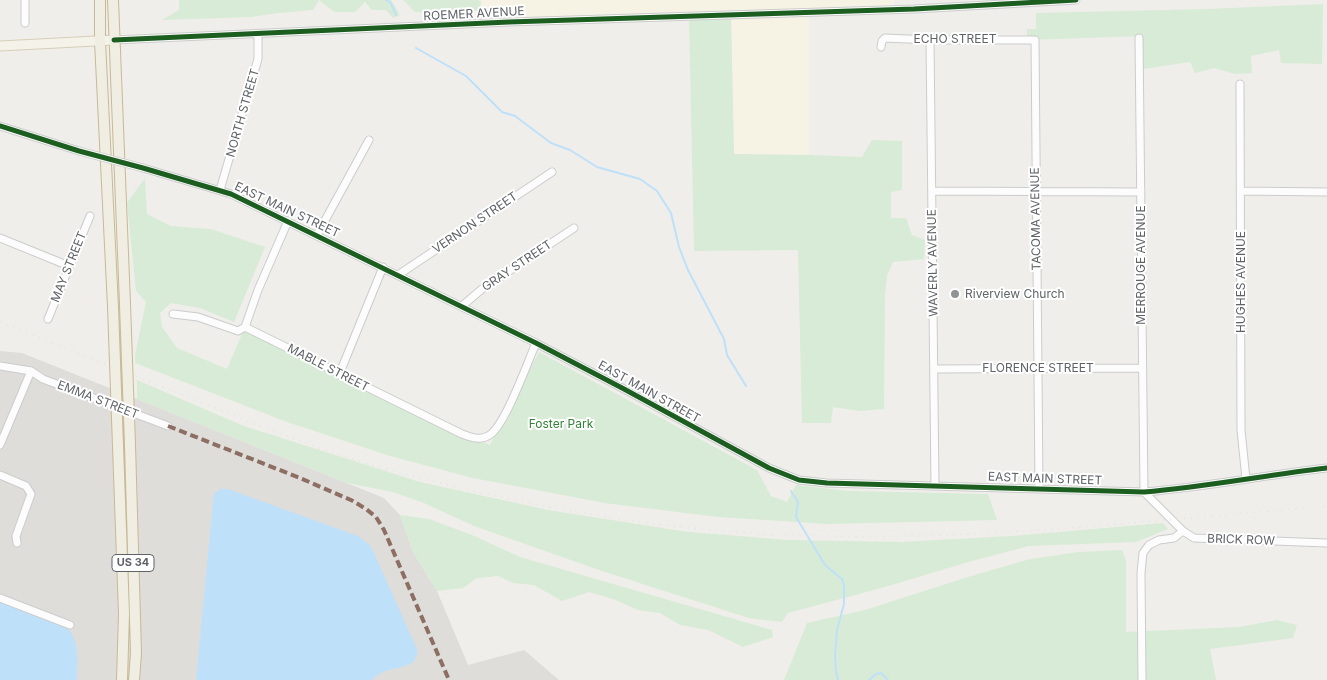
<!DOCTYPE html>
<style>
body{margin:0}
canvas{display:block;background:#efeeea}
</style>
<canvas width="1327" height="680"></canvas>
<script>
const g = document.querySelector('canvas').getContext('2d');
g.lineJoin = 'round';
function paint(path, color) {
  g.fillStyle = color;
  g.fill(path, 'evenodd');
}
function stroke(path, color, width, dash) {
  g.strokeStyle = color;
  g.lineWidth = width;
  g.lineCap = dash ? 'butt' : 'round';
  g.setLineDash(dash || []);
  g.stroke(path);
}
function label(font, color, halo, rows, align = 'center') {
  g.font = font + ' Inter,sans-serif';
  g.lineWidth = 4;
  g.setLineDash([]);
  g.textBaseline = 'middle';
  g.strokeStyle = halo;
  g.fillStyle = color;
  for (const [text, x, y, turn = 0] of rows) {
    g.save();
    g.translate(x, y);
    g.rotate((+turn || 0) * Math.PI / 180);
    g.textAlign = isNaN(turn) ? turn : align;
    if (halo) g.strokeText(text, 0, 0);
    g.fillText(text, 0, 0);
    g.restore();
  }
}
const commercial = new Path2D(`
 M477,0h417v9l-85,2v144l-75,-1 -3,-140 -262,10 -15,-10 26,-4 1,-9z`);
const industrial = new Path2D(`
 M0,351l22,2 362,145 16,17 13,37 24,39 31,74 56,-15 35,30h-559z`);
const green = new Path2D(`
 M179,0h140l-6,10 -35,3 -27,4 -89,3 17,-10z
 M319,0h72l9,15 -7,3 -7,-8h-14l-7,-8 -10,10h-21z
 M403,0h74l4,1 -1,9 -26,4 -39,-2z
 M1323,4l-1,60 -41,-1 -2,-13 -28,6 1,17 -17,1 -21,-6 -19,5 -5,-11 -47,7 -1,-33 -115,4v-11h9v-16l172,-4z
 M731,14l3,140 75,1 53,2 10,-17 30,1v49l-11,2v26h15l6,17 13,5 -1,19 -31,3 -6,14 -2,19 -1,114 -25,2 -26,-4 -2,16h-29l-4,-173 -104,1 -5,-235z
 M145,178l2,36 24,12 40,3 54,18 -31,75 -34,-14 -29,-5 -11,10 2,14 15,21 50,21 18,-42 245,118 49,-93 218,118 14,26 16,6 9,-17 52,6 140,3 9,26 -169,4 -110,-7 -113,-14 -132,-25 -83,-22 -103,-34 -152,-59v-8l11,-53 -10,-11 -9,-88z
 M137,380l107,46 176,56 128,28 140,22 101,8 112,2 111,-6 151,-13 5,6 -32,13 -107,4 -57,15 -87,26 -97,26 -6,9 -33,-4 -147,-47 -128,-45 -50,-23 -31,-11 -46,-9 -210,-84z
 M400,515l29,4 43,16 48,22 252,73 1,7 -30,10 -35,-17 -28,-5 -20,-12 -22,-3 -25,-11 -24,-7 -27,9 -28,-16 -21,-2 -15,-7 -21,2 -14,10 -26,3 -24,-39z
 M1122,550l4,10v72l113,-5 38,-7 20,5 -4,13 -83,11 6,31h-432l23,-57 58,-13 106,-34 59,-17 49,-7z`);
const water = new Path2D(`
 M220,489h8l130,47 12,9 4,8 43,96c3,18 -19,18 -31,22 -6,2 -10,5 -14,9h-176l17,-179 1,-7z
 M0,600l65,26c16,14 12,34 12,54h-77z`);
const stream = new Path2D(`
 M386,0l5,3 5,12
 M416,48l50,28 36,36 13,4 36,27 19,7 27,17 43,12 17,12 14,22 8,34 9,23 36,69 3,16 19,31
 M791,491l7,11 -2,15 29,48 17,14 2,7v18l-7,26 -2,25 1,16 2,9
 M869,680l7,-6 5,-1 7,7`);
const minor = new Path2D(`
 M25,0v23
 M1139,38l5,454
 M114,40l395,-18 405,-13 162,-9
 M930,40l5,446
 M881,47l1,-6 3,-3 45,2h105l4,448
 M1240,84l1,346 5,49
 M0,126l79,25
 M143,168l88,26 305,149 88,46 145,79 30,12 28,3 317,9c61,-5 122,-17 183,-24
 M220,190l38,-131v-25
 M932,191l209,1
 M1241,191l86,1
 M317,235l52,-95
 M0,238l69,28
 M398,275l154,-103
 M462,306l20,-17 92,-61
 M173,314l25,3 40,14 7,-4 217,107c10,4 20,7 29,0 15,-12 36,-70 45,-91
 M48,319l42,-103
 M245,327l13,-37 30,-69
 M0,366l31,5 12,8 125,47
 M934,369l208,-1
 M339,375l44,-108
 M0,445l31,-74
 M0,475l26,11 5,8 -15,42 1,7
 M1144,492l39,39 11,7 133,5
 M0,598l70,27
 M1142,680l-1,-107 2,-20 6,-8 10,-5 15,-2 9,-7`);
const major = new Path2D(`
 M0,46l114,-6`);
const highway = new Path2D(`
 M100,0v41l13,266
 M113,0l12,304
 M130,445l6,208 -2,27
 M118,446l6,168 -2,66`);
const rail = new Path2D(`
 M0,322c68,27 135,54 203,81 59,24 119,48 180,65 140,39 287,65 432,68 170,4 342,-16 512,-30`);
const minorBridge = new Path2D(`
 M79,151l64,17`);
const highwayBridge = new Path2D(`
 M125,304l5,141
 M113,307l5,139`);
const quiet = new Path2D(`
 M168,426l132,52 53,23 13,8 10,8 8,13 65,150`);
const cycleway = new Path2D(`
 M114,40l395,-18 405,-13 162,-9
 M0,126l79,25 64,17 88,26 305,149 88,46 145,79 30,12 28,3 317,9c61,-5 122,-17 183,-24`);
const markers = [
 [955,294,5,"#919496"]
];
const shields = [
 [133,563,42]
];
const shieldNames = [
 ["US 34",133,563]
];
const streetNames = [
 ["ROEMER AVENUE",474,14,-3],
 ["ECHO STREET",955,39],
 ["NORTH STREET",243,113,-74],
 ["EAST MAIN STREET",287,210,25],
 ["TACOMA AVENUE",1036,219,-91],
 ["VERNON STREET",475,223,-34],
 ["WAVERLY AVENUE",933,263,-91],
 ["MERROUGE AVENUE",1141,265,-90],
 ["GRAY STREET",517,266,-34],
 ["MAY STREET",69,267,-68],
 ["HUGHES AVENUE",1241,282,-90],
 ["MABLE STREET",328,368,27],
 ["FLORENCE STREET",1038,368],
 ["EAST MAIN STREET",649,392,29],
 ["EMMA STREET",98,400,21],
 ["EAST MAIN STREET",1045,479,2],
 ["BRICK ROW",1241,540,2]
];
const poiNames = [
 ["Riverview Church",965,294]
];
const parkNames = [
 ["Foster Park",561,424]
];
paint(commercial, '#f7f3e4');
paint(industrial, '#dfddda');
paint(green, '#d8ebd6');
paint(water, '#bfe0f9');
stroke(stream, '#bfe0f9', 2);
stroke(minor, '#cbcccc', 9);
stroke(major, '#d7ceb8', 11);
stroke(highway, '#c8b996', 12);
stroke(minor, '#fdfcfc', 7);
stroke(major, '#f4f2e9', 9);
stroke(highway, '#f0ede3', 10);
stroke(rail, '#e4e4e4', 2, [1, 6]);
stroke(minorBridge, '#cbcccc', 9, []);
stroke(highwayBridge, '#c8b996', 12, []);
stroke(minorBridge, '#fdfcfc', 7);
stroke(highwayBridge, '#f0ede3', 10);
stroke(quiet, '#8d6e63', 4, [8, 4]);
stroke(cycleway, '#1b5e20', 5);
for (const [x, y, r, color] of markers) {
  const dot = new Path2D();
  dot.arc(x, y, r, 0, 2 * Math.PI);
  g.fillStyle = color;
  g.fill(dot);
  stroke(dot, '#fff', 2);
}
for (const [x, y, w] of shields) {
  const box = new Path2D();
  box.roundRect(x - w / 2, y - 8.5, w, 17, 4);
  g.fillStyle = '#fff';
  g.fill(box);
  stroke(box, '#5f6368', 1);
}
label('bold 11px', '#5f6368', null, shieldNames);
label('12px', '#5f6368', '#fff', streetNames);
label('12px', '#5f6368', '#fff', poiNames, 'left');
label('12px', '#348238', '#fff', parkNames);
</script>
